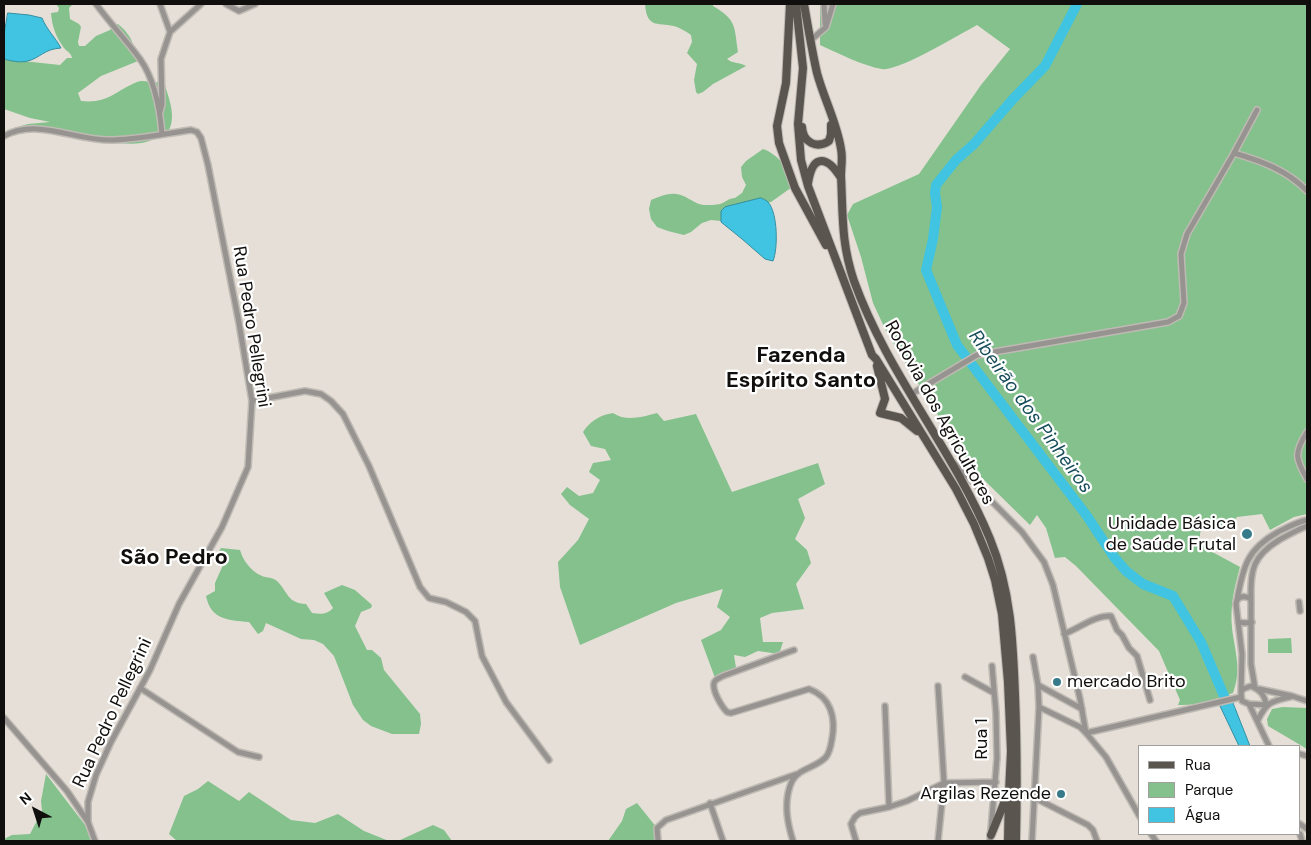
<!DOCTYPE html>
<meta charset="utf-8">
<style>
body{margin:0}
#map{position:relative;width:1311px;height:845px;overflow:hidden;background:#e5dfd7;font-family:"DM Sans",sans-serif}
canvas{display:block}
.frame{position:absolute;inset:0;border:5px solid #110f0d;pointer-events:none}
.legend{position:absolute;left:1138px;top:745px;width:162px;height:90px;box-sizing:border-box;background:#fff;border:1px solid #a09f9e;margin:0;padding:6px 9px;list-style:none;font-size:15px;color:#110f0d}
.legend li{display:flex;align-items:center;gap:10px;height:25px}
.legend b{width:25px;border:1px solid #a09f9e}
.north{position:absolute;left:10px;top:785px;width:50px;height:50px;-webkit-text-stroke:4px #fff;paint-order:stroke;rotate:320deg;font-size:14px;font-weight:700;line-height:20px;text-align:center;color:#110f0d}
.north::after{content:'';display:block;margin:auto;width:18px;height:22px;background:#110f0d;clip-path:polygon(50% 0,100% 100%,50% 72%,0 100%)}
</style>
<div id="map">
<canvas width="1311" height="845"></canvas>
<div class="frame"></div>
<ul class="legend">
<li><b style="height:6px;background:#5b5550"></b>Rua</li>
<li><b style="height:14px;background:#84c18c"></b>Parque</li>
<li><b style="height:14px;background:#41c4e1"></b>Água</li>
</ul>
<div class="north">N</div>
</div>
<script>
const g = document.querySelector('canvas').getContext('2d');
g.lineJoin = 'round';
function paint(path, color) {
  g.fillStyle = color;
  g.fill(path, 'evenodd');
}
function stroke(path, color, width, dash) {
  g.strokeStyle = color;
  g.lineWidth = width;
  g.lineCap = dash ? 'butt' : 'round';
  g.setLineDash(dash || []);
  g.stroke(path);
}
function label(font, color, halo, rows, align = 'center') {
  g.font = font + ' "DM Sans",sans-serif';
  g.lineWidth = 4.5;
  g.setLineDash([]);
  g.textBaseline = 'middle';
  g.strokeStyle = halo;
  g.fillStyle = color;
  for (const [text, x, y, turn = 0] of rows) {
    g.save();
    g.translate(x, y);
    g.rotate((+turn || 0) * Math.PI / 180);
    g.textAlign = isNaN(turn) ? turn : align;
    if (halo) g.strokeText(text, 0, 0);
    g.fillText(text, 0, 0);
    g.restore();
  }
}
const green = new Path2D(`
 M56,4h17l-4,4 1,11 9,5 2,3 -3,15 1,4h6l11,-10 14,-6 5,-6h3c16,14 14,19 20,37l-37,15 -23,17 3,8c27,3 34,-10 56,-19 7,-3 15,2 23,0l3,-4c4,17 15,37 5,54l-7,-2c-2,3 -4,8 -7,9 -28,14 -73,-7 -101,-10 -11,-2 -24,0 -35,0l-4,-1 14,-4 22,-2 -20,-4 -26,-9v-50l56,6 7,-7h5c-1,-6 -7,-7 -10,-13 -7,-10 -10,-20 -11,-32l7,-1 1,-4z
 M645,4h68v2c24,14 21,20 25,46l-11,7c6,5 13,3 19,7l-33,18 -10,8 -5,2 -2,-2 -2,-12 3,-16 -10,-11 5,-11 -1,-7c-4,-3 -9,-6 -14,-8 -17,-6 -30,4 -32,-23z
 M820,4h487v510l-13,3 -24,13 -8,-16 -25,3 -10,12 -19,-6 -8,10v8l5,7 35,19c-6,22 -10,39 -8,61 3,25 10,41 1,65 -17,6 -37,13 -55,12l2,-5 -21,-49 -83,-85 -11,-9 -10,1 -9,-30 -9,-13 -7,10 -50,-49 -17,-20 -77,-125 -13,-28 -12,-46 -14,-42 6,-11 66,-30 62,-89 29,-36 -33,-24c-17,9 -79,47 -95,44 -19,-3 -44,-16 -62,-24z
 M763,149c15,5 27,21 32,36l-24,17 -20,3 -30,16 -10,-1 -9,3 -11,9 -7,3 -16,-4 -11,-4 -6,-8 -2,-10 2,-9c15,-6 24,-10 38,-1 4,2 10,6 15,6 4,0 13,0 16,-1 6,-2 9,-6 15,-6l7,-5 4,-8 -4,-8 -1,-10 5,-6z
 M613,413c13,9 29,4 44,0l7,8 32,-7 36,78 86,-29 7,21 -27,15 7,19 -10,21 12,11 4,13 -15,21 8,25 -32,4 -12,5 3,24h20l-4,12 -21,-3 -13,6 -11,-2 2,13 -21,10 -14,-38 20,-10 9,-13 -13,-10 6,-18 -47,14 -96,42 -20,-58 -2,-25 20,-22 11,-21 -19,-14 -9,-11 6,-7 12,9 14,-3 7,-13 -11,-8 4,-9 18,-3 -6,-11 -14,-3 -8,-14c7,-11 17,-17 30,-19z
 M221,548l19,2c3,11 11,21 22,26 5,2 10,1 15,5 11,11 10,22 29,23l6,9c8,1 15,2 21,-5l-9,-15 18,-8 13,5 17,15 -1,3 -10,4 -6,14 12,24h5l9,8 3,12 36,44 1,10 -2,10h-27l-21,-8 -8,-6 -10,-15 -19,-49 -11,-12 -9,-4 -13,-1 -35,-16 -3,8 -5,3 -9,-12c-21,-2 -38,-2 -43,-26l9,-5v-8l8,-18 -4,-14z
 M1291,638l1,15h-24v-14z
 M1283,707l24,1v41l-39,-23 -1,-7 5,-10z
 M46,774l39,51 6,16c-8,0 -28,-2 -34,0h-53v-2l8,-4 18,-1 12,-23 -1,-10z
 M208,781l31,20 10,-9 42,28 24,3 23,-9 26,17 25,10h-212l-8,-7 15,-38 14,-7z
 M637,803l20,25 1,13h-50l14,-20 4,-12z
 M433,825l11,5 8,11h-54z`);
const water = new Path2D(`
 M8,13l21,2 13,3c5,12 13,19 19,30 -17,1 -21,10 -33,13 -8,2 -17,0 -24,-2v-24z
 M761,198c2,1 5,2 7,4 10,11 10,47 5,59l-8,-2 -23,-20 -21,-17v-11l4,-4z
 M1233,703l17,43h-11l-19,-40z`);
const river = new Path2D(`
 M1077,4l-32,62 -32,33 -39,45 -18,16 -20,25 -1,8 2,14 -4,32 -7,31 31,75 130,171 27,41 12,14 17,13 30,12 28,46 29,68`);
const minor = new Path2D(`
 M96,4c14,19 30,36 44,55 15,21 20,51 22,75
 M160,4l10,28 -9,27 1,45 -2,8
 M226,4l13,7 16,-7
 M824,4l1,20
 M170,32l31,-28
 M811,40l15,-13 7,-23
 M4,136c35,-19 72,6 110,4 25,-1 51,-6 77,-10l6,2 4,6 7,27 31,158 13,78 -4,66 -26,60 -43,77 -29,66 -39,72 -15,33 -8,27v20
 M1234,153l23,-43
 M910,395l67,-40 191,-33 11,-6 5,-13 -3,-49 6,-20 47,-81c27,8 53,17 73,38
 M252,401l53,-10 16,3 10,7 12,13 26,52 51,121 9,11 17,4 20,10 9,9 7,35 24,46 43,58
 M1307,432c-13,21 -12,26 0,47
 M954,463l68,69 22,30 9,23 27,114 6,34 20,24 34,60
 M1251,599c-1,-29 2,-43 28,-59 9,-5 18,-10 28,-14
 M1237,600c6,-33 10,-51 41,-68 10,-5 19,-10 29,-12
 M1299,602l1,9
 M1238,622l7,1 7,-1
 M1064,634c14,-5 31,-19 47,-18l6,14 5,5 7,13 8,8 13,44
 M965,677l29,16
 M1038,685l44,24
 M938,686l6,97 -6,58
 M1251,686c9,4 14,9 15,19l-17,-1 -7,-3 -1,-8 2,-4z
 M140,688l98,64 21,5
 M1259,689l33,7 15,5
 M1241,693l1,-39 -6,-50 1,-4c4,-5 9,-4 14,-1v65l4,24
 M1249,704l20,42
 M885,706l4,101
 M1039,707l41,20 6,6
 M4,718l63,73 21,31 7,19
 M1258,720c8,-17 13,-19 32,-23
 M1086,733l155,-36
 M1300,754l7,2
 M1035,798l53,27 5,5 4,11
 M710,803l13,38
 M1300,824l7,5
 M1151,834l5,7
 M1300,834l2,7
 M658,841l-1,-13 9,-8 131,-46
 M793,841c-6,-19 -10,-40 -1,-60 7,-13 24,-13 34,-24 4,-5 5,-12 6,-18 4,-21 -1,-42 -23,-50l-78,24 -4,-1c-5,-5 -15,-21 -13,-29 1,-4 6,-5 9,-7l71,-26
 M856,841l-5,-17 4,-7 5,-4 29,-6 18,-6 37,-18 52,-1
 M990,841l7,-83 -1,-45 -4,-47
 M1032,841l7,-134 -1,-22 -5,-28`);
const primary = new Path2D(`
 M790,4l-4,79 -9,43 2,17 16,45 31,57
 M796,4l7,64 -5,56 3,36 7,26 64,169 4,4 80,130 18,35 14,34 7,22 7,34 6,68 3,69 -2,41 -1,49
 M804,4c4,23 8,47 13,69 7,26 20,50 24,76 2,9 0,18 0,27 2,38 0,67 13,105 33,92 99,168 136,258 21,51 23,102 25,156 2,49 2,97 1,146
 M802,127c1,16 15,22 27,14l2,-7v-9
 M808,183c5,-31 20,-26 33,-5
 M877,366l8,33 -5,14 21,5 16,13
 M991,835l16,-39`);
const markers = [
 [1247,534,6,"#377a8a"],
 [1057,682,5,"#377a8a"],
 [1061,794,5,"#377a8a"]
];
const streetNames = [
 ["Rua Pedro Pellegrini",251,327,81],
 ["Rodovia dos Agricultores",939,413,61],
 ["Rua Pedro Pellegrini",113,713,-65],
 ["Rua 1",982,739,-90]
];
const poiNames = [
 ["Unidade Básica",1236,524],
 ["de Saúde Frutal",1236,545],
 ["mercado Brito",1067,682,"left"],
 ["Argilas Rezende",1051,794]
];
const waterNames = [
 ["Ribeirão dos Pinheiros",1030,412,54]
];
const districtNames = [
 ["Fazenda",801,356],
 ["Espírito Santo",801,381],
 ["São Pedro",174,558]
];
paint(green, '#84c18c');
paint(water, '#41c4e1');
stroke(water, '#338ea1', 1);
stroke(river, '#41c4e1', 10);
stroke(minor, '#bfbab3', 8);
stroke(primary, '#bfbab3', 10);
stroke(minor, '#979391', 5);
stroke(primary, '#5b5550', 8);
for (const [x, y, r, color] of markers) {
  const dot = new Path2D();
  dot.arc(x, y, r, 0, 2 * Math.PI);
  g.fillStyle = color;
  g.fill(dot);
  stroke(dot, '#fff', 2);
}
label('18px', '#110f0d', '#fff', streetNames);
label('18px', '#110f0d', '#fff', poiNames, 'right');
label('italic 19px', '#184e5b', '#fff', waterNames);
label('bold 22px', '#110f0d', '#fff', districtNames);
</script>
